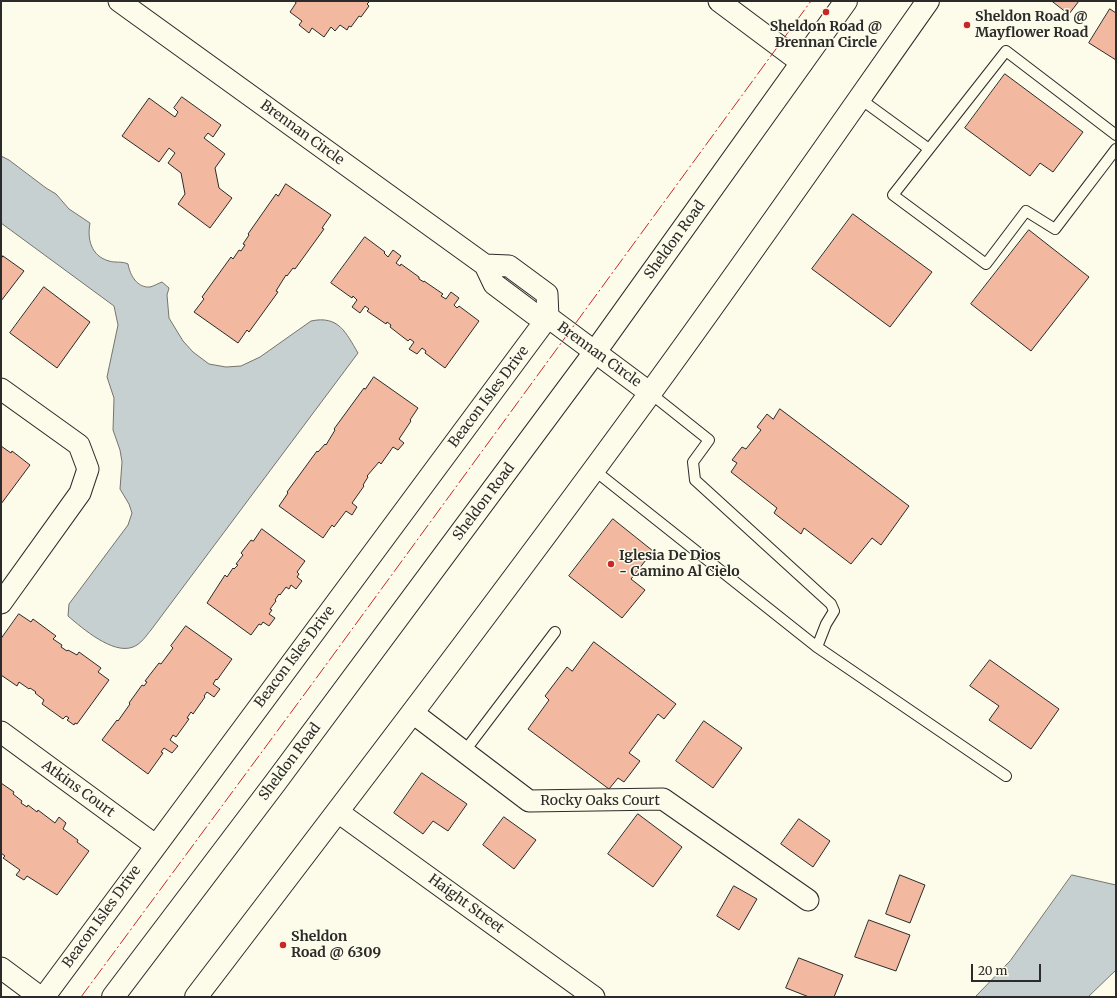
<!DOCTYPE html>
<style>
body{margin:0}
#map{position:relative;width:1117px;height:998px;overflow:hidden;background:#fdfbea;font-family:Merriweather,serif}
canvas{display:block}
.frame{position:absolute;inset:0;border:2px solid #2b2b2b;pointer-events:none}
.scale{position:absolute;left:971px;top:964px;width:70px;height:18px;box-sizing:border-box;border:2px solid #2b2b2b;border-top:0;padding-left:5px;font-size:12px;line-height:14px;white-space:nowrap;color:#2b2b2b;-webkit-text-stroke:3px #fdfbea;paint-order:stroke}
</style>
<div id="map">
<canvas width="1117" height="998"></canvas>
<div class="frame"></div>
<div class="scale">20 m</div>
</div>
<script>
const g = document.querySelector('canvas').getContext('2d');
g.lineJoin = 'round';
function paint(path, color) {
  g.fillStyle = color;
  g.fill(path, 'evenodd');
}
function stroke(path, color, width, dash) {
  g.strokeStyle = color;
  g.lineWidth = width;
  g.lineCap = dash ? 'butt' : 'round';
  g.setLineDash(dash || []);
  g.stroke(path);
}
function label(font, color, halo, rows, align = 'center') {
  g.font = font + ' Merriweather,serif';
  g.lineWidth = 3;
  g.setLineDash([]);
  g.textBaseline = 'middle';
  g.strokeStyle = halo;
  g.fillStyle = color;
  for (const [text, x, y, turn = 0] of rows) {
    g.save();
    g.translate(x, y);
    g.rotate((+turn || 0) * Math.PI / 180);
    g.textAlign = isNaN(turn) ? turn : align;
    if (halo) g.strokeText(text, 0, 0);
    g.fillText(text, 0, 0);
    g.restore();
  }
}
const water = new Path2D(`
 M1,156l8,4 37,28 10,6 13,15 21,14c-3,16 1,33 19,38 6,2 13,0 19,3 2,11 9,24 22,23 4,-1 9,-4 12,-5l7,6 -2,7 2,23 14,23 10,11 16,12 17,3 15,-1 19,-9 51,-36c28,-6 35,12 47,32l-207,277c-5,6 -10,14 -18,17 -20,8 -51,-19 -65,-31l1,-12 59,-79 4,-12 -3,-9 -9,-15 2,-27 -2,-12 -7,-20 1,-32 -7,-21 11,-52 -4,-19 -113,-83z
 M1072,875l44,10v85l-28,27h-113l35,-36z`);
const building = new Path2D(`
 M294,1h76l-3,3 2,2 -8,11 -2,-1 -8,11 -2,-1 -2,4 -7,-5 -5,6 -4,-4 -7,10 -12,-9 -3,5 -10,-8 3,-4 -12,-9 6,-9z
 M1052,1h27l-10,13z
 M1110,9l6,4v47l-27,-17z
 M1005,74l78,58 -30,40 -13,-9 -10,13 -65,-48z
 M182,97l39,28 -8,12 -5,-4 -4,5 21,16 -10,14 4,20 13,10 -22,30 -32,-24 7,-10 -4,-21 -13,-10 7,-10 -6,-5 -10,14 -37,-26 27,-38 26,19 3,-5 -4,-4z
 M286,184l45,31 -9,13 2,1 -29,40 -2,-1 -6,8 -1,-1 -10,16 2,1 -29,40 -2,-2 -9,13 -44,-31 10,-13 -2,-2 29,-40 2,2 6,-9 2,1 4,-6 -2,-1 6,-9 -1,-1 28,-40 2,2z
 M853,214l79,58 -42,55 -78,-58z
 M1029,230l60,47 -58,74 -60,-47z
 M365,237l20,15 -1,1 4,4 5,-7 8,6 -5,7 4,3 1,-2 18,13v2l5,3v-1l19,13 -2,2 5,3 5,-7 8,6 -5,7 3,3 2,-2 20,15 -34,47 -20,-15 1,-2 -4,-3 -5,6 -8,-5 5,-7 -4,-3 -2,2 -18,-14 1,-2 -4,-3 -1,2 -19,-13 2,-2 -4,-3 -5,7 -8,-6 5,-7 -4,-4 -1,2 -21,-15z
 M3,256l21,15 -23,30v-44h1z
 M44,287l46,35 -33,46 -47,-35z
 M374,377l44,31 -8,12 1,1 -12,18 5,4 -6,7 -5,-3 -12,17 -2,-2 -12,14 1,1 -5,8 1,1 -12,17 5,4 -5,8 -6,-4 -12,16 -2,-2 -9,13 -44,-32 9,-13 -1,-1 30,-41 1,1 7,-8 1,1 9,-15 -1,-1 30,-41 1,1z
 M780,409l129,97 -28,39 -9,-7 -21,26 -47,-36 -3,6 -27,-21 3,-5 -46,-36 6,-9 -5,-3 10,-13 4,2 15,-19 -4,-3 10,-13 6,5z
 M1,446l10,7 1,-2 18,14 -29,39z
 M613,519l40,32 -22,28 14,11 -23,28 -53,-42z
 M262,529l43,32 -8,11 2,2 -2,3 5,4 -6,8 -5,-4 -2,4 -3,-2 -6,8 -1,-1 -4,6 1,1 -6,8 2,1 -3,4 6,4 -6,8 -6,-4 -2,3 -2,-1 -8,11 -44,-32 18,-28 2,2 6,-9 1,1 4,-4 -2,-1 7,-9 -2,-2 10,-13 2,1z
 M19,614l12,8 2,-3 23,17 -3,3 9,6 -1,2 6,4 1,-1 9,5 2,-3 22,16 -3,4 11,8 -32,44 -2,-1 -1,2 -7,-5 2,-2 -3,-2 -3,3 -21,-15 2,-4 -9,-7 1,-1 -6,-4 -1,1 -10,-7 -2,4 -16,-11v-36z
 M186,626l46,33 -15,21 -1,-1 -3,5 7,5 -6,8 -7,-5 -3,4 1,1 -12,17 -2,-2 -4,6 2,1 -13,18 -3,-2 -3,5 8,6 -6,7 -8,-5 -3,4 2,1 -15,21 -46,-34 15,-20 1,1 12,-17 -1,-1 13,-18 2,1 3,-4 -2,-1 14,-18 2,1 12,-16 -2,-2z
 M594,642l82,62 -12,15 -6,-5 -29,39 11,8 -16,21 -6,-4 -9,11 -81,-60 21,-29 -4,-4 22,-29 5,4z
 M990,660l69,49 -28,40 -42,-29 10,-14 -29,-20z
 M704,721l38,27 -29,40 -37,-27z
 M422,773l45,31 -19,27 -15,-10 -10,13 -29,-21z
 M1,783l13,9 -1,2 9,7 -1,2 6,4 1,-2 9,7 1,-2 17,13 4,-6 7,6 -3,6 15,11 -1,2 12,9 -32,44 -30,-19 -3,4 -8,-5 4,-5 -17,-12 2,-2 -4,-3z
 M638,814l44,33 -29,40 -45,-33z
 M504,817l32,23 -22,29 -31,-24z
 M799,819l31,22 -17,26 -32,-23z
 M900,875l25,10 -15,38 -24,-9z
 M734,886l23,13 -18,31 -22,-14z
 M869,920l41,15 -14,36 -41,-14z
 M799,958l44,17 -9,22h-25l-23,-9z`);
const service = new Path2D(`
 M859,98l70,51
 M1116,135l-110,-84 -113,144 93,69 40,-53 29,18 61,-80
 M594,470l223,177 9,-23 8,-13 -3,-7 -136,-124 -2,-18 16,-22 -59,-47
 M817,647l189,129
 M464,752l91,-120`);
const minor = new Path2D(`
 M119,1l366,264 9,19 40,30 14,3 102,76
 M719,1l83,62
 M485,265l24,1 38,28 1,23
 M1,389l78,56 9,24 -8,24 -79,110
 M413,713l116,88 134,-2 145,101
 M1,732l154,113
 M338,812l256,185
 M1,968l39,29
 M44,997l504,-680`);
const secondary = new Path2D(`
 M113,997l162,-214 320,-431 251,-351
 M196,997c152,-199 304,-398 452,-601 95,-130 187,-263 280,-395`);
const power = new Path2D(`
 M81,997l231,-313 499,-683`);
const markers = [
 [826,12,4,"#c62828"],
 [967,25,4,"#c62828"],
 [611,564,4,"#c62828"],
 [283,945,4,"#c62828"]
];
const poiNames = [
 ["Sheldon Road @",975,17],
 ["Mayflower Road",975,33],
 ["Sheldon Road @",826,27,"center"],
 ["Brennan Circle",826,43,"center"],
 ["Iglesia De Dios",619,556],
 ["- Camino Al Cielo",619,572],
 ["Sheldon",291,937],
 ["Road @ 6309",291,953]
];
const streetNames = [
 ["Brennan Circle",302,133,36],
 ["Sheldon Road",675,240,-54],
 ["Brennan Circle",599,355,36],
 ["Beacon Isles Drive",489,397,-53],
 ["Sheldon Road",484,502,-53],
 ["Beacon Isles Drive",295,657,-53],
 ["Sheldon Road",290,762,-53],
 ["Atkins Court",78,789,36],
 ["Rocky Oaks Court",600,801],
 ["Haight Street",466,904,36],
 ["Beacon Isles Drive",102,917,-54]
];
paint(water, '#c7d0d0');
stroke(water, '#74746e', 1);
paint(building, '#f2b8a0');
stroke(building, '#2b2b2b', 1);
stroke(service, '#2b2b2b', 12);
stroke(minor, '#2b2b2b', 23);
stroke(secondary, '#2b2b2b', 24);
stroke(service, '#fdfbea', 10);
stroke(minor, '#fdfbea', 21);
stroke(secondary, '#fdfbea', 22);
stroke(power, '#c62828', 1, [14, 3, 2, 3]);
for (const [x, y, r, color] of markers) {
  const dot = new Path2D();
  dot.arc(x, y, r, 0, 2 * Math.PI);
  g.fillStyle = color;
  g.fill(dot);
  stroke(dot, '#fdfbea', 1.5);
}
label('bold 14px', '#2b2b2b', '#fdfbea', poiNames, 'left');
label('14px', '#2b2b2b', '#fdfbea', streetNames);
</script>
